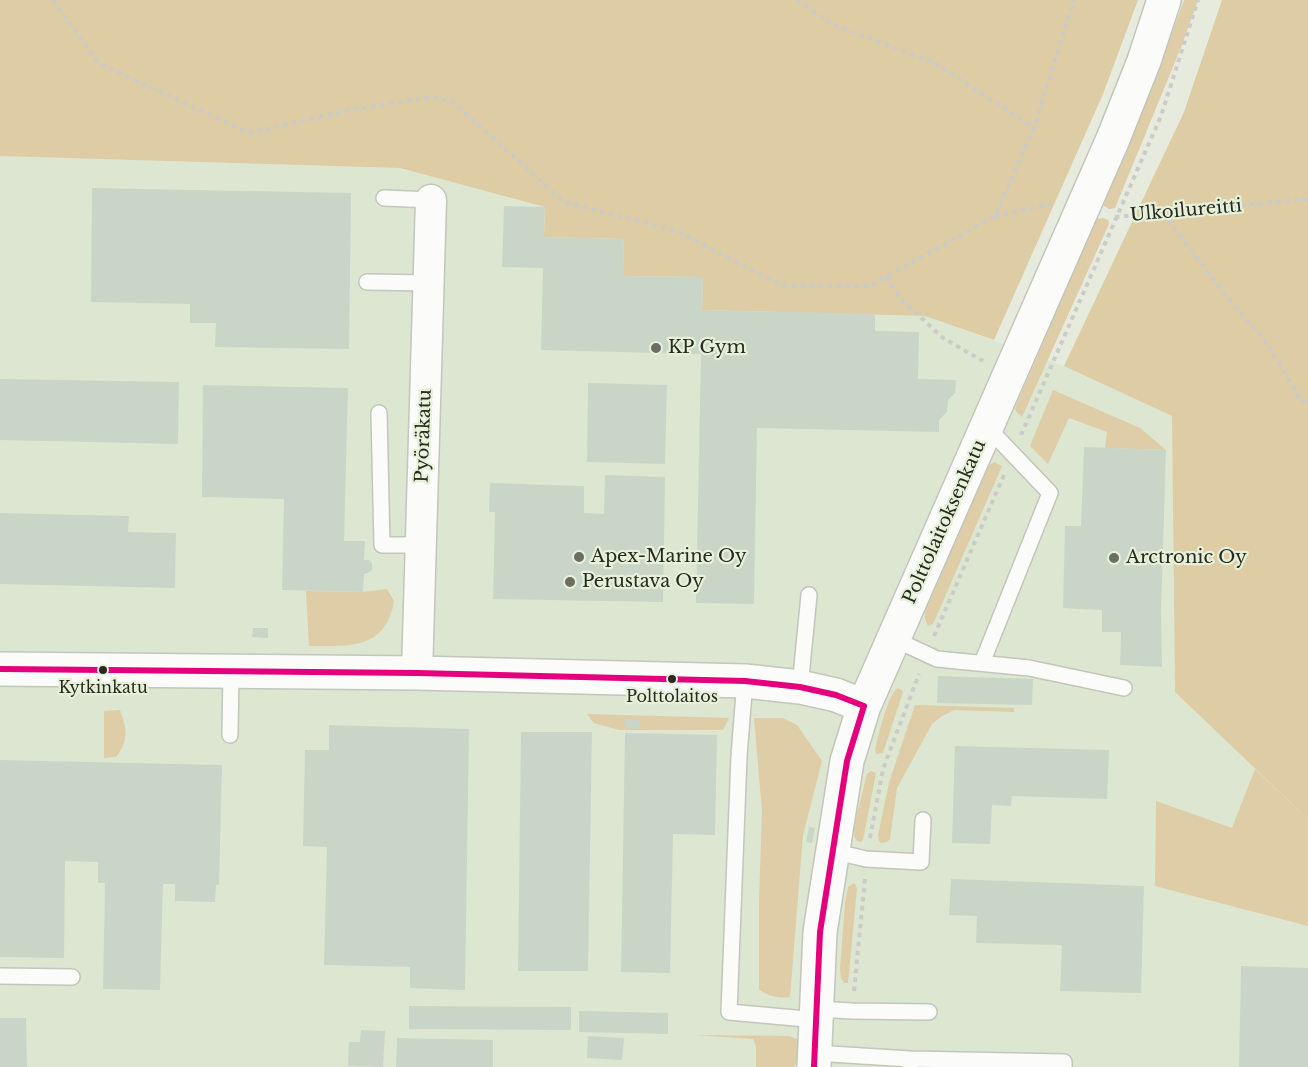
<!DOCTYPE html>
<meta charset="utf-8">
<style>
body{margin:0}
canvas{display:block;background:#e6ebde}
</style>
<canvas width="1308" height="1067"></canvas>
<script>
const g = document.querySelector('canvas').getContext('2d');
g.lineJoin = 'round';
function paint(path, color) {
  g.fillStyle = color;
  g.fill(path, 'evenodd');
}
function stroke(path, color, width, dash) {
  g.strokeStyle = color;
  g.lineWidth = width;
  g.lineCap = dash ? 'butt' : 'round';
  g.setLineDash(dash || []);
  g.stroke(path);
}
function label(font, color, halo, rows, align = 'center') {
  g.font = font + ' "Libre Baskerville",serif';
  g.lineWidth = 4.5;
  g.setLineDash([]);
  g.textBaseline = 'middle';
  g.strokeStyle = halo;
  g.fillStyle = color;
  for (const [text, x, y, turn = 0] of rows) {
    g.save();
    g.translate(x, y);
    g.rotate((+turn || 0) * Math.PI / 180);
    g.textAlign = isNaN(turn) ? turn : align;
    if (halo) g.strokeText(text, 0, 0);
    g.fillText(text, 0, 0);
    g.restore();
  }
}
const built = new Path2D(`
 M0,156l400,12 145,39v30l79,2 79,38 -1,33 223,6 139,50 108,50 3,276 133,127v248h-1308z`);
const green = new Path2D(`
 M1184,0h14l-16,45 -67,163 -6,1 -5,-3v-4l48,-116z
 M1103,218l5,2 1,4 -87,193 -6,-6 -1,-3 81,-189z
 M1053,390l87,38 26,22 -61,-2 2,-16 -38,-14 -21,46 -18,-18z
 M994,462l8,4 -69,158 -5,2 -3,-7v-7l63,-146z
 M387,589l7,12c-8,49 -45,45 -85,45l-3,-55 57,1z
 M898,688l5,3 -1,4 -19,58 -7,1 -1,-5c4,-14 12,-54 23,-61z
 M915,705l99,3v4l-60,-2 -12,6 -10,8 -35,64 -7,51 -3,3 -6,1 -2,-2 -1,-6 11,-52z
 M120,710c7,20 9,30 -4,47l-12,1v-47z
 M587,714l142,4 -6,12h-104l-25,-7z
 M754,718h29l14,7 25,36 -19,74 -13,162c-10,2 -23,-1 -31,-8v-88l3,-90z
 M1255,769l53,50v107l-153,-40 1,-85 76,27z
 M871,771l5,2 -13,67 -2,2 -4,-1 -3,-5 1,-14 12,-48z
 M854,883l3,5 -8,86 -1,9h-4l-3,-5 -1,-8 5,-67 3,-16z
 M694,1035l95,1 8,3 2,18 -5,10h-38v-21l-3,-7z`);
const forest = new Path2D(`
 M0,0h1138l-35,94 -109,246 -69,-24 -223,-6 1,-33 -80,-1 1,-37 -80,-2 1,-30 -145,-39 -400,-12z
 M1222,0h86v819l-133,-127 -3,-276 -108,-50 120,-254z`);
const building = new Path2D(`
 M92,188l259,5 -2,156 -134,-2 1,-24h-26v-19l-99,-2z
 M504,206l41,1 -1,30 80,2 -1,37 80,1 -1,33 173,4v17l44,1 -1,47 38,1 -1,13 -7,7 -1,12 -8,8v12l-182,-4 -3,176 -58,-1 5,-249 -160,-4 2,-82 -41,-1z
 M0,379l179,3 -1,62 -178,-4z
 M588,383l79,2 -2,79 -78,-2z
 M203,385l145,3 -4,153h21l-1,19h5l3,4v6l-4,3 -4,1 -1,18 -81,-2 2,-91 -82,-2z
 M1084,447l82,3 -5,162 1,55 -42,-2 1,-33h-19v-22l-39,-2 2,-82h16z
 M605,475l60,2 -2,125 -170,-3 2,-87h-6l1,-29 94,3v27l20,1z
 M0,513l129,3 -1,16 48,1 -1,55 -175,-4z
 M253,628h15v10l-16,-1z
 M938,676l95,3 -1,26 -95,-2z
 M625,719l15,1v9l-15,-1z
 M329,725l140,4 -4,261 -55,-2v-21l-86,-2 3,-118 -24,-1 2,-96h24z
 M521,732h71l-4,239h-70z
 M625,733l92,2 -2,100 -42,-1 -3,139 -49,-1z
 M955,746l154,4 -2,49 -95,-3 -1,10 -19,-1 -2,39 -38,-1z
 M0,760l222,5 -3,120h-3l-1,17 -40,-1v-17h-12l-3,106 -57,-1 2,-106h-7v-21l-33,-1 -1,97 -64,-1z
 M809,827l6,1 -3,15 -6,-1z
 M951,879l193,7 -3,107 -81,-2 2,-46 -86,-2 1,-27 -28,-1z
 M1241,966l67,2v99h-69z
 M409,1006l162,1v23l-162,-1z
 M579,1011l89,2v21l-89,-2z
 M0,1018h26l1,49h-27z
 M361,1030l24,1 -2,36 -35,-1 1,-24h11z
 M588,1036l36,2 -2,22 -35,-2z
 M397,1038l96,2v27h-97z`);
const path = new Path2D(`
 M53,0l45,63 151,70 106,-24 77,-12 20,4 112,101 113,29 104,54 89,1 125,-70 39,-88 40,-128
 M797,0l37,25 101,38 99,65
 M1163,213l56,74 49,58 32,54 8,5
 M995,216l57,-12
 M1115,217l193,-18
 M886,277l18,25 39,36 40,23
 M1021,435l140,-319 37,-116
 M934,636l70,-161
 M870,838l13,-69 36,-95
 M854,991l11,-112`);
const lane = new Path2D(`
 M384,198l47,2
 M367,282l62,1
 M379,413l3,132h39
 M894,639l43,20 92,9 95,20
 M982,663l68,-170 -63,-66
 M745,681l-6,75 -10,256 88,8
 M800,687l9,-92
 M230,735l1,-63
 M832,851l34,8 55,3 2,-42
 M0,976l72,1
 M817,1009l35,2 77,1
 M815,1053l95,6v8
 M910,1059l154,3v5`);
const street = new Path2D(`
 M417,673l14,-473`);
const secondary = new Path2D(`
 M0,669l417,4 328,8 55,6 36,8 28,11
 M814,1067l6,-135 27,-171 17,-55 249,-567 31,-78 20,-61`);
const bus1 = new Path2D(`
 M0,669l417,4 328,8 55,6 36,8 28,11
 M814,1067l6,-135 27,-171 17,-55`);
const markers = [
 [656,348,6,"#6a6e63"],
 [579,557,6,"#6a6e63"],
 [1114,558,6,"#6a6e63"],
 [570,582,6,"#6a6e63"],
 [103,670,5,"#272a21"],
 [672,679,5,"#272a21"]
];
const busNames = [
 ["Kytkinkatu",103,688],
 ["Polttolaitos",672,697]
];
const streetNames = [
 ["Ulkoilureitti",1186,211,-5],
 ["Pyöräkatu",424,436,-88],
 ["Polttolaitoksenkatu",945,522,-66]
];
const poiNames = [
 ["KP Gym",668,348],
 ["Apex-Marine Oy",591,557],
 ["Arctronic Oy",1126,558],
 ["Perustava Oy",582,582]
];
paint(built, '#dde6d0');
paint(green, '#decda6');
paint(forest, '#decca4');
paint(building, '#c9d6c7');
stroke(lane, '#c2c6bb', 18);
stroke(street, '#c2c6bb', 33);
stroke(secondary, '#c2c6bb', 36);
stroke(path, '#cbccc8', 4, [4.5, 4.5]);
stroke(lane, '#fbfcfa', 15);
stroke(street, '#fbfcfa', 30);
stroke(secondary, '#fbfcfa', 33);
stroke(bus1, '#e5007d', 6);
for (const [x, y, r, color] of markers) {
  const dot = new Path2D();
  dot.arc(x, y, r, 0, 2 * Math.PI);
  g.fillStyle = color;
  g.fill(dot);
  stroke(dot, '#e7f0d9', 2);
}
label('16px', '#272a21', '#e7f0d9', busNames);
label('18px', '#272a21', '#e7f0d9', streetNames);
label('18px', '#272a21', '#e7f0d9', poiNames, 'left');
</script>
